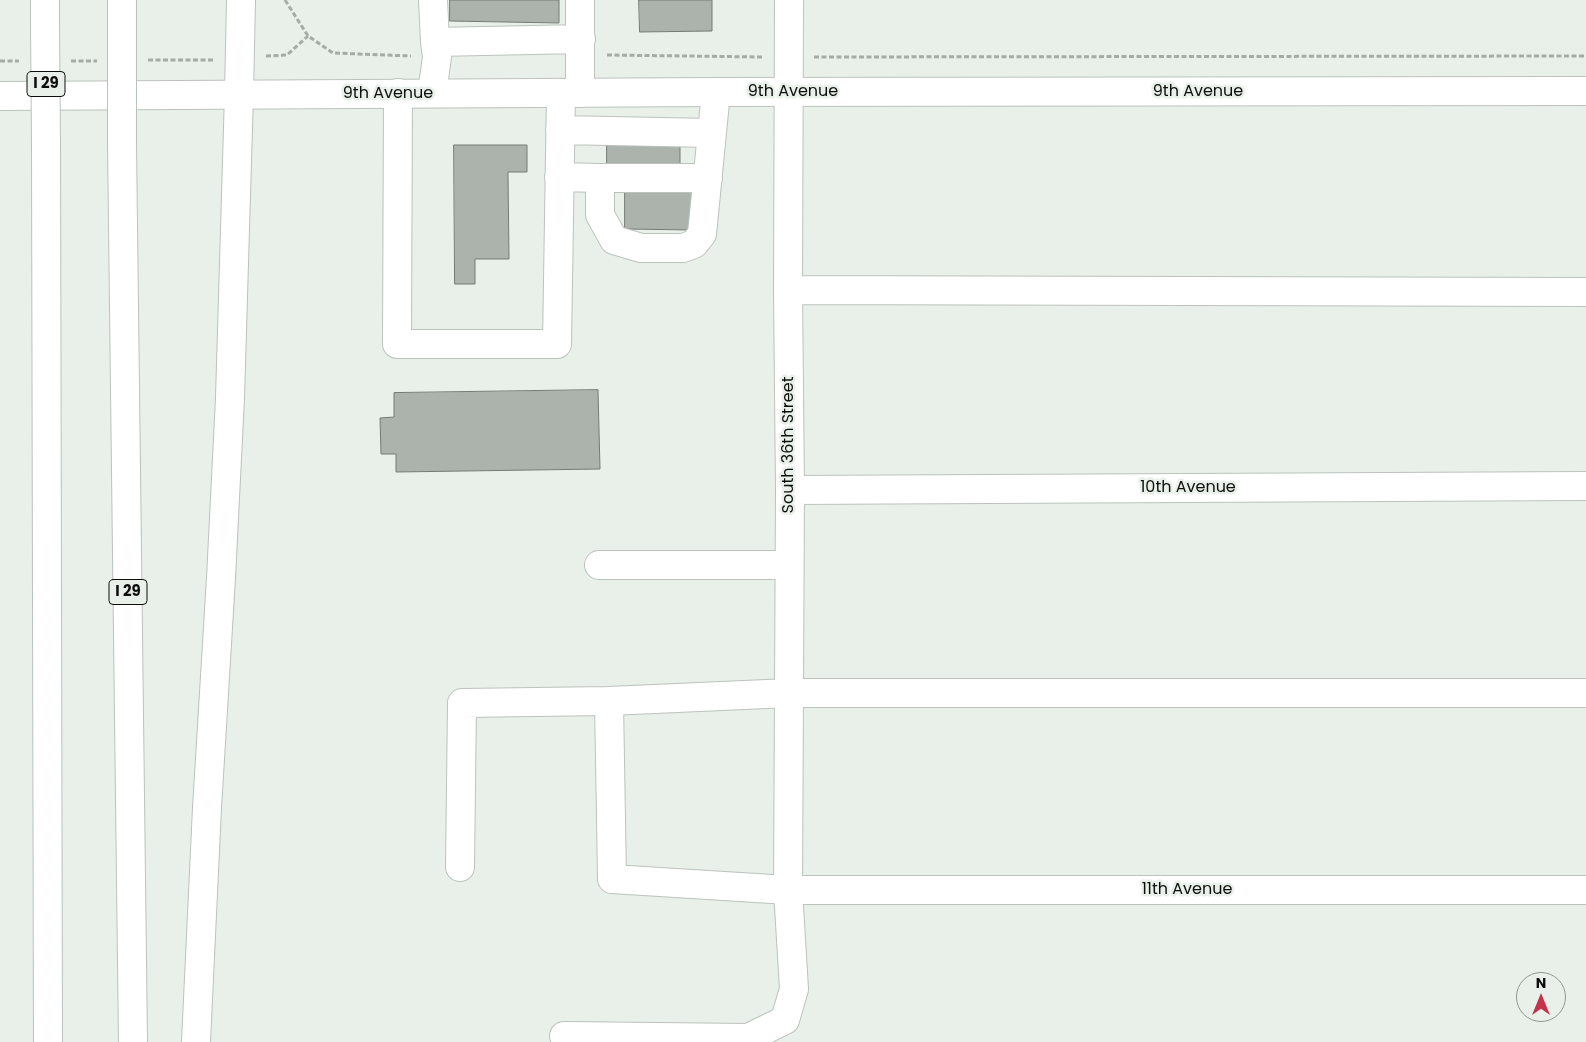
<!DOCTYPE html>
<style>
body{margin:0}
#map{position:relative;width:1586px;height:1042px;overflow:hidden;background:#e9efe9;font-family:Poppins,sans-serif}
canvas{display:block}
.north{position:absolute;left:1516px;top:972px;width:50px;height:50px;box-sizing:border-box;background:#e9efe9;border:1px solid #919591;border-radius:50%;rotate:0deg;font-size:14px;font-weight:700;line-height:20px;text-align:center;color:#0d0f0d}
.north::after{content:'';display:block;margin:auto;width:18px;height:22px;background:#c3334c;clip-path:polygon(50% 0,100% 100%,50% 72%,0 100%)}
</style>
<div id="map">
<canvas width="1586" height="1042"></canvas>
<div class="north">N</div>
</div>
<script>
const g = document.querySelector('canvas').getContext('2d');
g.lineJoin = 'round';
function paint(path, color) {
  g.fillStyle = color;
  g.fill(path, 'evenodd');
}
function stroke(path, color, width, dash) {
  g.strokeStyle = color;
  g.lineWidth = width;
  g.lineCap = dash ? 'butt' : 'round';
  g.setLineDash(dash || []);
  g.stroke(path);
}
function label(font, color, halo, rows, align = 'center') {
  g.font = font + ' Poppins,sans-serif';
  g.lineWidth = 5;
  g.setLineDash([]);
  g.textBaseline = 'middle';
  g.strokeStyle = halo;
  g.fillStyle = color;
  for (const [text, x, y, turn = 0] of rows) {
    g.save();
    g.translate(x, y);
    g.rotate((+turn || 0) * Math.PI / 180);
    g.textAlign = isNaN(turn) ? turn : align;
    if (halo) g.strokeText(text, 0, 0);
    g.fillText(text, 0, 0);
    g.restore();
  }
}
const building = new Path2D(`
 M450,0h109v23l-109,-2z
 M639,0h73v31l-72,1z
 M607,139l73,1v28h-73z
 M454,145h73v27h-19l1,87h-34v25h-20z
 M625,187l69,1 -1,42 -68,-1z
 M598,390l2,79 -204,3v-18h-15l-1,-36 14,-1v-24z`);
const path = new Path2D(`
 M285,0l23,36 25,17 78,3
 M607,55l156,2
 M266,56l21,-1 21,-19
 M814,57l772,-1
 M148,60h66
 M0,61h19
 M71,61h26`);
const minor = new Path2D(`
 M433,0l2,42 146,-3
 M580,0v93
 M398,93l-1,251h160l4,-251
 M432,93l5,-36 -2,-15
 M239,94l2,-94
 M560,130l152,3
 M559,177l41,1v37l14,25 27,8h42l11,-4 8,-10 14,-142
 M600,178h108
 M788,290l798,2
 M790,490l796,-4
 M599,565h190
 M1586,693h-797l-180,8 3,178 176,11h798
 M460,867l2,-164 147,-2
 M564,1036l184,2 37,-18 9,-31 -6,-99 2,-400 -2,-200 1,-290`);
const major = new Path2D(`
 M0,96l716,-4 870,-1`);
const highway = new Path2D(`
 M122,23v-23
 M45,24v-24
 M122,143l11,899
 M46,144l2,898
 M196,1042l11,-234 14,-230 9,-180 9,-304`);
const highwayBridge = new Path2D(`
 M122,23v120
 M45,24l1,120`);
const shields = [
 [46,84,38],
 [128,592,38]
];
const shieldNames = [
 ["I 29",46,84],
 ["I 29",128,592]
];
const streetNames = [
 ["9th Avenue",793,92],
 ["9th Avenue",1198,92],
 ["9th Avenue",388,94],
 ["South 36th Street",789,445,-90],
 ["10th Avenue",1188,488],
 ["11th Avenue",1187,890]
];
paint(building, '#acb2ac');
stroke(building, '#757a75', 1);
stroke(minor, '#bcc2bc', 30);
stroke(major, '#bcc2bc', 30);
stroke(highway, '#bcc2bc', 30);
stroke(path, '#a6aba6', 3, [5, 2.5]);
stroke(minor, '#fff', 28);
stroke(major, '#fff', 28);
stroke(highway, '#fff', 28);
stroke(highwayBridge, '#bcc2bc', 30, []);
stroke(highwayBridge, '#fff', 28);
for (const [x, y, w] of shields) {
  const box = new Path2D();
  box.roundRect(x - w / 2, y - 12.5, w, 25, 4);
  g.fillStyle = '#e9efe9';
  g.fill(box);
  stroke(box, '#0d0f0d', 1);
}
label('bold 15px', '#0d0f0d', null, shieldNames);
label('16px', '#0d0f0d', '#e9efe9', streetNames);
</script>
